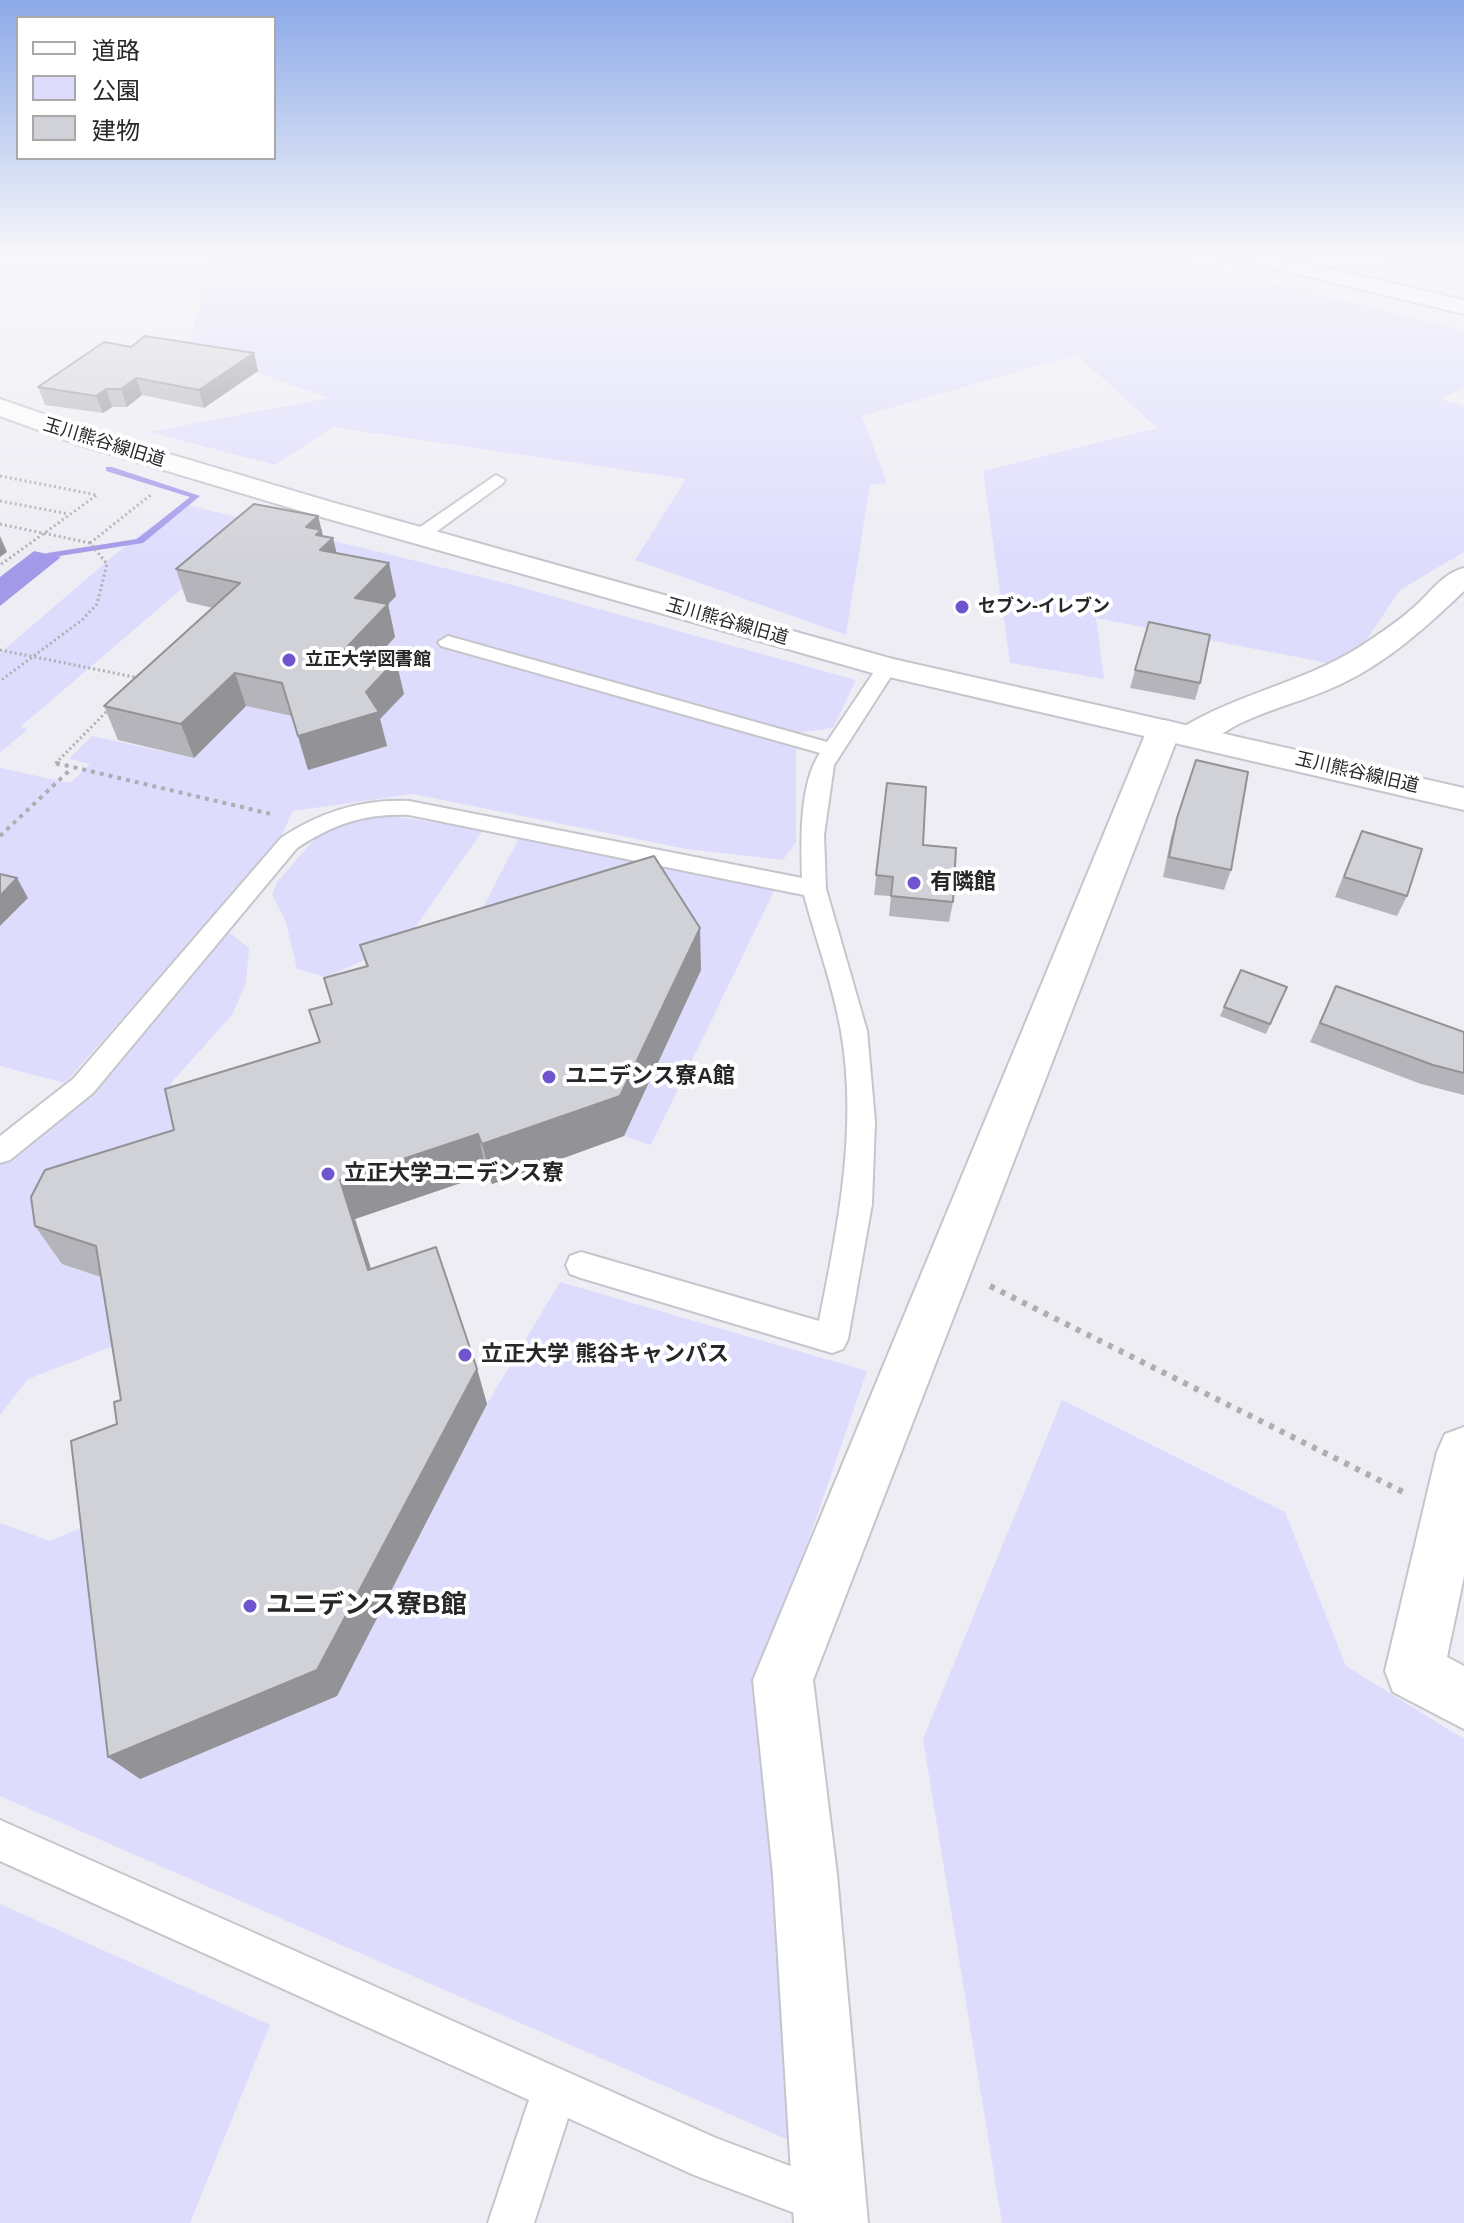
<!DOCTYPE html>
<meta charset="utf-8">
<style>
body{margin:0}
#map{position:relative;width:1464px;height:2223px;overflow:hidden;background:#eeedf4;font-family:Arial,"Noto Sans JP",sans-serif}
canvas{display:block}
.legend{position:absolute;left:16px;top:16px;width:260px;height:144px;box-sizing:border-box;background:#fff;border:2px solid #a9a9aa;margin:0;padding:10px 14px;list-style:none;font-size:24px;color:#27272a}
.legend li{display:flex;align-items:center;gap:16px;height:40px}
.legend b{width:40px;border:2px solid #a9a9aa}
</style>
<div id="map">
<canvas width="1464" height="2223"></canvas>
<ul class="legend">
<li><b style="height:10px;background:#fff"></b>道路</li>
<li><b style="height:22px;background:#dedcfd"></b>公園</li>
<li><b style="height:22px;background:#d1d1d8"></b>建物</li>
</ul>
</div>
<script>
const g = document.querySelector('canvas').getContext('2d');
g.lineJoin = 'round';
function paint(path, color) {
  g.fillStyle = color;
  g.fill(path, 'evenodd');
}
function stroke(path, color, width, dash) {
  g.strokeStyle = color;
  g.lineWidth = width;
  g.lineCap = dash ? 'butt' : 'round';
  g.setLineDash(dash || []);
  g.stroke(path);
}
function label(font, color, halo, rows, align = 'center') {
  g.font = font + ' Arial,"Noto Sans JP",sans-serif';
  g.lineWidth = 8;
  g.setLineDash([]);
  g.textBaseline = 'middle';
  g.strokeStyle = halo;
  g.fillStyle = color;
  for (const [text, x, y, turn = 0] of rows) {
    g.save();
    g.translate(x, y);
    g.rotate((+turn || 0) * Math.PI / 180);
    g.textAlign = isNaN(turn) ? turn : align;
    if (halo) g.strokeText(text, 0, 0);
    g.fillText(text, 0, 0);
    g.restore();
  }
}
const green = new Path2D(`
 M216,251h928l320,79v57l-23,12 23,7v146l-64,38 -52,77 -252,-49 8,61 -94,-16 -27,-192 174,-43 -80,-73 -215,61 25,67 -17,1 -24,151 -211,-75 51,-81 -353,-52 -58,38 -126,-33 179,-34 -141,-51z
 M1352,251h112v24z
 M184,504l317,78 355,98 -23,48 -75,10 38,10v94l-13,18 -97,-11 -273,-55 -120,17 -15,31 -213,241 -65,-17v-298l70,15 20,-19 -21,-5 23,-23 102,22 52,-52 46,10 94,30 -196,-164 -170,145 8,2 -28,24v-100l126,-108z
 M373,813l110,17 -78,112 -79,35 -29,-8 -11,-47 -14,-27 6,-14 45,-52z
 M520,836l257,49 -126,260 -27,-9 77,-166 -246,-9z
 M227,931l22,17 -3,35 -14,32 -61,68 14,46 -66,140 12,70 -103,40 -28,36v-251l15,-17 58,-37z
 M560,1282l307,89 -96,277 45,504 -816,-356v-273l50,18 56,-24 231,179 150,-292z
 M1062,1400l223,112 61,154 118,73v484h-462l-79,-484z
 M0,1904l270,121 -80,198h-190z`);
const water = new Path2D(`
 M34,551l27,6 -61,49v-29z`);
const stream = new Path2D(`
 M106,467h6l88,29 -57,47 -90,14 -12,9h-6v-4l12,-9 90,-14 53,-42 -84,-26z`);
const pathFar2 = new Path2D(`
 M0,476l97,19 -97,70
 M0,501l69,13
 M0,524l90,19 17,21 -10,40 -15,16 -82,61
 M90,543l62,-49
 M0,650l139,28
 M59,765l-4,-1 54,-55`);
const pathFar1 = new Path2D(`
 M56,763l215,51
 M0,836l72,-68`);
const path = new Path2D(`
 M990,1286l413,206`);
const service = new Path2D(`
 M496,475l9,5 -3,4 -77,56h-12l-3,-4 3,-4z
 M448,636l379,106 53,-79 7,-2 10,6 -63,98 -10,70 2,54 41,142 8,90 -3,83 -24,135 -5,10 -11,4 -251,-75 -11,-4 -4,-9 4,-9 11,-4 238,69c19,-95 39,-193 22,-290 -8,-46 -25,-91 -37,-136l-395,-80c-43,-2 -76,9 -112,33l-204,245 -83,67 -10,3v-27l73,-57 208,-241c39,-26 81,-39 128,-37l393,77c-1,-36 -3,-94 18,-125l-379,-107 -3,-4z
 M0,1820l716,318 127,48 7,16 -7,16 -22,5 -127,-48 -126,-57 -34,105h-46l41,-123 -529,-239z`);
const minor = new Path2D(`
 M1464,568v23c-38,36 -75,70 -123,93 -31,15 -66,23 -98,38 -18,7 -48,36 -66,17l-364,941 24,195 31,348h-74l-21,-348 -20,-195 394,-950 5,-7 12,-3 12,3 4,6c56,-35 122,-46 178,-81 18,-12 37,-24 54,-39 18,-15 29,-35 52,-41z
 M1464,1427v149l-17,81 17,9v63l-71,-37 -8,-21 52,-219 8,-18z`);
const tertiary = new Path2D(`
 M0,399l95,33 236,70 562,157 571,129v22l-588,-136 -565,-160 -234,-70 -77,-28z`);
const secondary = new Path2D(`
 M1215,251h38l211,49v14l-246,-59z`);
const wall = new Path2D(`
 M131,347l127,24 -54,37 -62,-13 -15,12h-15l-9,6 -58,-8 -7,-18z
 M318,516l5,20 13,17 60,43 -8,8 7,33 -17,19 26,38 -24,25 7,27 -79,24 -16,-54 -46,-10 -52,52 -76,-18 -14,-34 109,-98 -26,-6 -11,-33z
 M1149,622l51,61 -5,17 -65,-12z
 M1196,760l35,110 -7,20 -61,-13 8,-40z
 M887,783l36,62 30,57 -4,20 -60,-6 2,-20 -17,-1z
 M1362,831l45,65 -10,20 -62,-19 18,-46z
 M360,945l341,25 -77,166 -132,48 -5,-10 -132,45 16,50 106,100 10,35 -150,292 -197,83 -23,-355 4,-24 -20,-123 -39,-13 -27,-38 139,-96 146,-88 12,-38 34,-38z
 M1241,970l46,17 -21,47 -46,-18z
 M1336,986l128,46v63l-43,-11 -111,-42z`);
const shadedWall = new Path2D(`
 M254,353l4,18 -54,37 -5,-18z
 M136,378l6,17 -15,12 -6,-18z
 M106,389l6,18 -9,6 -7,-17z
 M318,516l7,29 8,-7 8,33 -13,11 -22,-55z
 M0,536l7,16 -7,5z
 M389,563l7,33 -33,34 -8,-32z
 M388,604l7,33 -42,45 -8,-33z
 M396,660l8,34 -24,25 7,27 -79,24 -10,-34z
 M235,673l11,33 -52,52 -13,-34z
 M17,878l11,20 -28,28v-30z
 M700,928l1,42 -77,166 -132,48 -10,-40z
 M478,1134l9,40 -132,45 28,88 -15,-37 -28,-90z
 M477,1369l10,35 -150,292 -197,83 -32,-22z`);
const building = new Path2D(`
 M145,336l109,17 -55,37 -63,-12 -15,11h-15l-10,7 -58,-9 66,-45 27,5z
 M254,504l64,12 -12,11 15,3 -5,5 17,3 -13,12 69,13 -34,35 33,6 -43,45 51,11 -30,32 13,20 -81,24 -16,-53 -47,-10 -54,51 -77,-18 136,-123 -64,-14z
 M1149,622l61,13 -10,48 -65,-13z
 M1196,760l52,12 -17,98 -62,-13 8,-39z
 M887,783l39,4 -3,58 33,3 -3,54 -62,-6 2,-19 -17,-2z
 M1362,831l60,18 -15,47 -63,-19z
 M654,856l46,72 -80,168 -138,48 -4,-10 -138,46 28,90 68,-23 41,122 -160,301 -209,87 -37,-316 46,-17 -3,-22 7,-2 -25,-154 -61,-20 -4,-29 14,-27 129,-40 -9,-41 155,-47 -11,-32 23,-6 -8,-26 44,-12 -8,-21z
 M0,874l17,4 -17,18z
 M1241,970l46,17 -17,37 -46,-17z
 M1336,986l128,46v41l-31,-8 -113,-42z`);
const markers = [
 [962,607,8,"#6e54ce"],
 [289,660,8,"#6e54ce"],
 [914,883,8,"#6e54ce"],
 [549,1077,8,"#6e54ce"],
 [328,1174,8,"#6e54ce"],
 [465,1355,8,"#6e54ce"],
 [250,1606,8,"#6e54ce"]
];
const farStreetnames = [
 ["玉川熊谷線旧道",104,443,17],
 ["玉川熊谷線旧道",727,622,16],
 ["玉川熊谷線旧道",1357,773,13]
];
const farPoinames = [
 ["セブン-イレブン",978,607],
 ["立正大学図書館",305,660]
];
const poiNames = [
 ["有隣館",930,883],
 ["ユニデンス寮A館",565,1077],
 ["立正大学ユニデンス寮",344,1174],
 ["立正大学 熊谷キャンパス",481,1355]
];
const nearPoinames = [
 ["ユニデンス寮B館",266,1606]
];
paint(green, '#dedcfd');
paint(water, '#a399e9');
paint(stream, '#a399e9');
stroke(service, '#c6c5cc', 4);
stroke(minor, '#c6c5cc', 4);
stroke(tertiary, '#c6c5cc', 4);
stroke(secondary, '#c6c5cc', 4);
stroke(pathFar2, '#adadb2', 3, [2, 3]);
stroke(pathFar1, '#adadb2', 4, [4, 5]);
stroke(path, '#adadb2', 6, [5, 7]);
paint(service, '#fff');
paint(minor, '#fff');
paint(tertiary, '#fff');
paint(secondary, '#fff');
paint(wall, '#b4b4ba');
paint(shadedWall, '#929297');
paint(building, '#d1d1d8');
stroke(building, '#929297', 2);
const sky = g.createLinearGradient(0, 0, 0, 562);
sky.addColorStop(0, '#8ca9e8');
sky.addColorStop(0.45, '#f7f7fa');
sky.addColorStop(1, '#f7f7fa00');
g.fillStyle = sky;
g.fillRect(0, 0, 1464, 562);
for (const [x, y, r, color] of markers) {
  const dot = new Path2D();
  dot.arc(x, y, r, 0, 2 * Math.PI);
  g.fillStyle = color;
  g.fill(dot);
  stroke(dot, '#fff', 3);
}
label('18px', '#27272a', '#fff', farStreetnames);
label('bold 18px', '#27272a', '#fff', farPoinames, 'left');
label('bold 22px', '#27272a', '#fff', poiNames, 'left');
label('bold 26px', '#27272a', '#fff', nearPoinames, 'left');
</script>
